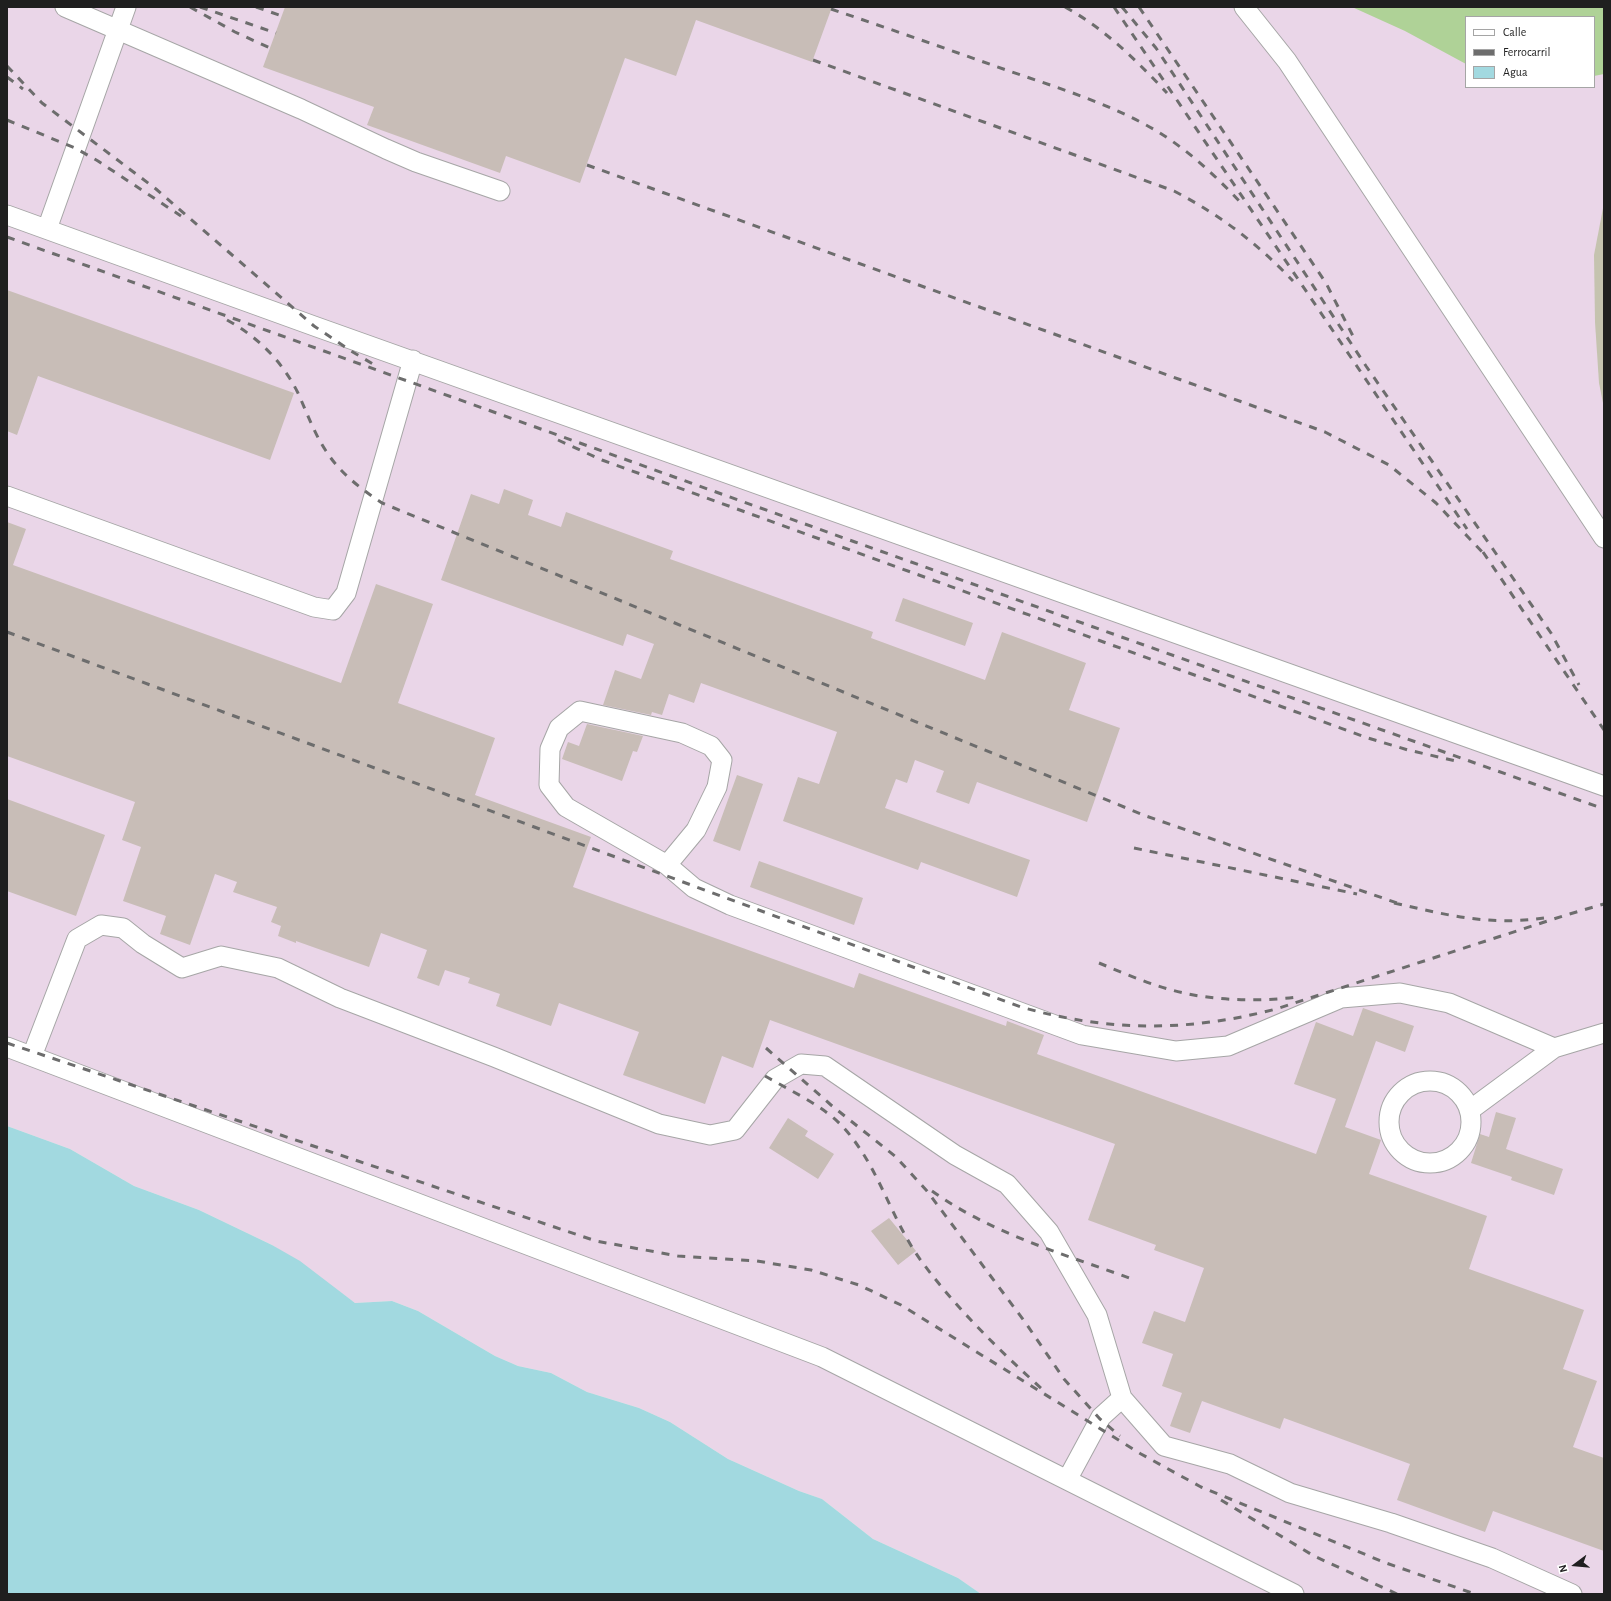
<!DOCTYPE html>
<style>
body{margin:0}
#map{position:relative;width:1611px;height:1601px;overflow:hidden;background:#f0ebe4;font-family:"Alegreya Sans",sans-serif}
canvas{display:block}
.frame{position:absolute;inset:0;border:8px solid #1f1f1f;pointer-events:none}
.legend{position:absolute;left:1465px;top:16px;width:130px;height:72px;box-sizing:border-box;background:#fff;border:1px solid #a5a5a5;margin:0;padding:5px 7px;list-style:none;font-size:12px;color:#1f1f1f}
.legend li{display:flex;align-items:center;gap:8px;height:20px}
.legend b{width:20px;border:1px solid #a5a5a5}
.north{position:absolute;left:1555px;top:1545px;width:40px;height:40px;-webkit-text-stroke:3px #fff;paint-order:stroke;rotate:254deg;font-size:11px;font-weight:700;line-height:16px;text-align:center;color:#1f1f1f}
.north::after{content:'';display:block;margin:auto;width:14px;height:18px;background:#1f1f1f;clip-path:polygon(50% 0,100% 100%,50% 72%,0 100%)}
</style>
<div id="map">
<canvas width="1611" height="1601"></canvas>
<div class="frame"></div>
<ul class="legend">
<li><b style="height:5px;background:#fff"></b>Calle</li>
<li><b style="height:5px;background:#6d6d6d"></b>Ferrocarril</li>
<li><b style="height:11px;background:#a2d9e0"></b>Agua</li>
</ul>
<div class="north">N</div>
</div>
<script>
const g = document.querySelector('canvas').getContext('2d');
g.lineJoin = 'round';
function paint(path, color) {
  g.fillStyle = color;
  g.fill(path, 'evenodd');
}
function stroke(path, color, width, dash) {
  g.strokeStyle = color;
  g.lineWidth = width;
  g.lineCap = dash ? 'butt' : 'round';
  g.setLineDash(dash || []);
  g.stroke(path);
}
const industrial = new Path2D(`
 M7,7h1597v1587h-623l-23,-16 -85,-39 -51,-40 -23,-8 -71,-32 -58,-37 -31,-14 -52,-16 -36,-19 -33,-7 -23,-10 -77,-45 -26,-10 -37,2 -83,-58 -73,-35 -65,-24 -64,-37 -63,-23zM1466,17h128v70h-128z`);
const construction = new Path2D(`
 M1604,203v205l-5,-25 -4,-61 -1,-67z`);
const forest = new Path2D(`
 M1352,7h252v67l-10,2v-59h-128v47l-61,-33z`);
const water = new Path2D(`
 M7,1126l63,23 64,37 65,24 73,35 28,16 55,42 37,-2 26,10 77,45 23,10 33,7 36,19 52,16 31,14 58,37 71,32 23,8 51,40 85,39 23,16h-974z`);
const building = new Path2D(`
 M285,7h547l-20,55 -116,-42 -20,56 -51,-18 -45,125 -74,-27 -6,17 -133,-48 7,-18 -111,-40z
 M7,290l287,103 -24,67 -232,-84 -21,59 -10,-4z
 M504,489l29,11 -5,15 33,12 5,-15 107,39 -3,8 203,73 -2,6 114,42 17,-48 84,31 -17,47 51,18 -33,94 -110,-40 -8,22 -33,-12 8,-21 -29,-11 -8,23 -11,-4 -11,29 145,52 -13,37 -96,-35 -3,8 -135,-49 15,-44 21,7 18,-52 -136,-49 -7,20 -25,-9 -7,21 -10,-3 -1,3 -48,-10 12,-35 26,9 13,-35 -27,-10 -4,12 -182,-66 30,-86 28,10z
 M7,522l19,7 -13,36 328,118 35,-99 57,20 -35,99 97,35 -20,57 116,42 -18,50 281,101 5,-15 147,53 1,-5 37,14 -7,19 279,100 20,-55 -42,-15 22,-62 37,14 10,-28 51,18 -9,26 -29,-11 -31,86 36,13 -12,34 118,42 -18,53 115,41 -21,59 34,12 -24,66 31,11v93l-111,-40 -8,21 -88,-32 13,-36 -126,-46 -4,11 -78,-28 -12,32 -20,-7 12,-33 -20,-7 11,-32 -31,-11 12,-32 31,11 19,-54 -50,-18 2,-5 -68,-25 27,-76 -345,-124 -17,48 -31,-12 -17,48 -82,-29 16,-43 -80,-29 -8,23 -55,-20 4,-12 -32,-11 2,-5 -25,-8 -6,16 -22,-8 10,-28 -46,-17 -12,34 -73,-26v2l-18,-7 3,-10 -10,-4 6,-15 -44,-15 4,-10 -22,-8 -25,71 -30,-11 6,-18 -43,-15 18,-54 -19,-7 13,-38 -128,-46z
 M903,598l70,25 -8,23 -70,-25z
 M587,724l56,12 -6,16 -4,-1 -11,30 -60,-22 6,-17 11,4z
 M737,775l26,9 -23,67 -27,-10z
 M7,799l98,36 -29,81 -69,-25z
 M759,861l104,37 -9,27 -104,-38z
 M1496,1112l20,6 -10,31 57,20 -9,26 -43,-15 1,-3 -41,-14 9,-29 9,3z
 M788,1118l20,13 -3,5 29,18 -16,25 -49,-31z
 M889,1218l27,33 -18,14 -27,-34z`);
const minor = new Path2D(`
 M65,7l236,102 85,40 30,13 84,29
 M1244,7l43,54 317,477
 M7,215l307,111 1290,460
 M47,229l79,-222
 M7,496l307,111 19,3 13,-17 67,-233
 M667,865l29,-35 21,-43 5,-27 -11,-14 -29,-13 -102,-22 -21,17 -9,21 -1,36 17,22 101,58 27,23 36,17 352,130 94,16 52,-5 113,-48 59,-5 49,10 105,45 50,-15
 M7,1047l815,310 472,237
 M32,1056l45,-117 24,-14 22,3 20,16 39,24 39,-12 57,12 62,30 154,59 165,67 51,11 25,-5 40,-51 26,-15 24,2 130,89 52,29 42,48 48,83 25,83 42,48 66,18 60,29 101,30 101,35 80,36
 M1389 1122a41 41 0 1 1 82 0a41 41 0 1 1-82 0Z
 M1470,1110l84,-62
 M1067,1480l34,-63 21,-19`);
const rail = new Path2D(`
 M190,7l45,25 35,16
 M200,7l76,26
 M256,7l26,9
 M1065,7c40,22 71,53 102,86
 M1114,7l353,522
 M1122,7l34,41 210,318 185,267 28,52
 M1139,7l187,276 30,59
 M831,9c59,20 119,41 178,62 50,17 101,33 146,59 32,19 61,46 86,73
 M813,60l361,131c46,24 83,52 119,90
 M7,66l35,37 114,86 158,137 37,25 27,16
 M7,77l16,12
 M7,120l68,28 23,13 83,55
 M587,165l738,267 64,33 47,38 49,52
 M7,237l848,305 749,267
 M227,320c31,17 55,41 71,73 9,20 16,40 28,58 14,22 35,38 56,52l764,313 254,88
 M558,440l44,20 766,278 40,12 48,11
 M1483,552l121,178
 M7,632l1014,375c88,25 167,25 255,2l290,-94 38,-11
 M1134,848l223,46
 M1394,903c53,12 95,23 150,15
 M1099,963c22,9 45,19 69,26 41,12 88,13 130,8
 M7,1043l589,198 82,15 79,5 54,9 48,15 42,20 240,149 60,33 185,76 89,31
 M766,1048l65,57 65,52 31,34 98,131 39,57 36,40 20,17
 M765,1076c24,14 59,30 78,51 36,39 48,93 79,135 35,47 77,88 120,127
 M932,1191c60,43 132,63 200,88
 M1221,1500l93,56 83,38`);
paint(industrial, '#ead6e8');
paint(construction, '#c5c3af');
paint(forest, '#afd297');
paint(water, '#a2d9e0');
paint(building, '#c8bdb7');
stroke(minor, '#a6a6a6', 21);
stroke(minor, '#fff', 19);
stroke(rail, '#6d6d6d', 3, [8, 8]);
</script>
